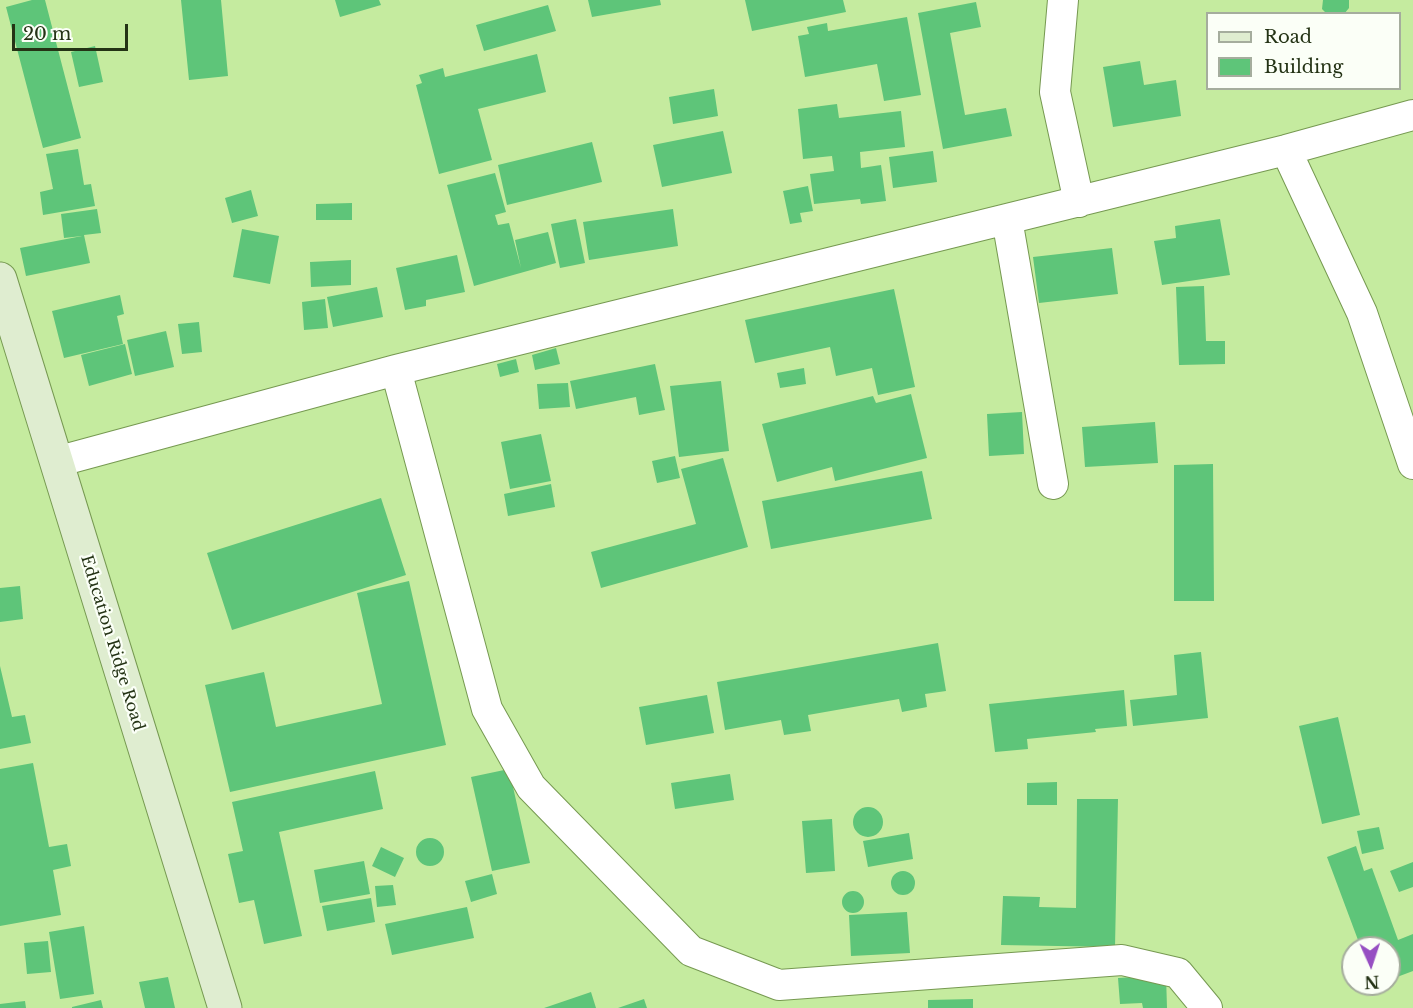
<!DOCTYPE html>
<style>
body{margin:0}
#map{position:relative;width:1413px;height:1008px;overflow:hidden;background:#c5eb9f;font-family:"Libre Baskerville",serif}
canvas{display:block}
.legend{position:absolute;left:1206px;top:12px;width:195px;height:78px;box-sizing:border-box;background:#fbfff7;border:2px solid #a5ad9d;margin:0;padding:8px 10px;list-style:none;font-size:18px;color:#243315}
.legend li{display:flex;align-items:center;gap:12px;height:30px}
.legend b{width:30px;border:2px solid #a5ad9d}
.north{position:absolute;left:1341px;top:936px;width:60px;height:60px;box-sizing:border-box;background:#fbfff7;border:2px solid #a5ad9d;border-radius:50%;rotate:177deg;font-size:16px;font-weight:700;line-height:24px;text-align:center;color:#243315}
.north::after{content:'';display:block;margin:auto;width:21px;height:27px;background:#964fc2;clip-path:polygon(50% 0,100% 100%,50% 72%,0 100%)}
.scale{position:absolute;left:12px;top:24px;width:116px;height:27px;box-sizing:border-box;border:3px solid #243315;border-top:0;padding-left:8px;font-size:18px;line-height:21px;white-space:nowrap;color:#243315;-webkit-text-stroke:4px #fbfff7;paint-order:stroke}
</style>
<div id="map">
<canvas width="1413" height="1008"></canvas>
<ul class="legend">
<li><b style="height:8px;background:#dfedd0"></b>Road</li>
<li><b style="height:16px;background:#5ec579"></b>Building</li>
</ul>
<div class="north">N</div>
<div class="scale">20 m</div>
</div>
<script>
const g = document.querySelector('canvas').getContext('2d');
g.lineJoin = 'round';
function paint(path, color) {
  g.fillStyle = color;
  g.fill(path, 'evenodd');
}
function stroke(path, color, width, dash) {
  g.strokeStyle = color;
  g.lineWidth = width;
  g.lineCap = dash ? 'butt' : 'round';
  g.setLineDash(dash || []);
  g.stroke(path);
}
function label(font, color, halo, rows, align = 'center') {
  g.font = font + ' "Libre Baskerville",serif';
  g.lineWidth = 4.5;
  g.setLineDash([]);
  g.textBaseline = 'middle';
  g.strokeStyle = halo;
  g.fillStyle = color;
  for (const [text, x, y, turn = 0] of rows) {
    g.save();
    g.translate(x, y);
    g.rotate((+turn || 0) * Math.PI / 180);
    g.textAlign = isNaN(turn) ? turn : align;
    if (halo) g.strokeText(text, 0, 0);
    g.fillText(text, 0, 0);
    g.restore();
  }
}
const building = new Path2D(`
 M32,0h13l36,138 -38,10 -37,-141z
 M181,0h40l7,76 -39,4z
 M335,0h44l2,5 -41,12z
 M588,0h72l1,5 -69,12z
 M745,0h98l3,12 -94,19z
 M1323,0h26v8l-5,6h-17l-5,-5z
 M976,2l5,25 -31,6 15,82 41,-7 6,28 -69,13 -25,-136z
 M548,5l8,26 -72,20 -8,-26z
 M907,17l14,78 -37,6 -7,-37 -72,13 -7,-41 11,-2 -2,-7 20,-4 1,8z
 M95,46l8,36 -24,5 -8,-35z
 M537,54l9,38 -68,17 14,51 -53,14 -23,-89 6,-2 -3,-8 24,-7 2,9z
 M1140,61l4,24 32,-5 5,36 -68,11 -10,-60z
 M714,89l4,27 -45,8 -4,-27z
 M837,104l2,14 62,-7 4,36 -45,5 1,16 20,-3 5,36 -25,3 -1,-5 -46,5 -4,-30 24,-3 -2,-15 -29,3 -5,-50z
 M723,131l9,42 -70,14 -9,-42z
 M592,142l10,40 -95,23 -9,-40z
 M78,149l6,36 7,-1 4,22 -52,9 -3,-23 13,-3 -7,-35z
 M933,151l4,31 -44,6 -4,-31z
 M495,173l11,39 -11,3 3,10 11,-2 12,45 -6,-28 33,-8 8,31 -82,23 -27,-101z
 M808,186l5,25 -13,2 2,9 -12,2 -7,-33z
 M251,190l7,26 -26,7 -7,-25z
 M352,203v17h-36v-16z
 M97,209l4,24 -17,2 6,28 -64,13 -6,-28 62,-12 -18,2 -3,-24z
 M673,209l5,37 -89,14 -6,-38z
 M576,219l9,44 -25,5 -9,-44z
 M1220,219l10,56 -68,10 -8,-44 22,-3 -1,-12z
 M242,229l37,7 -9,48 -37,-7z
 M1112,248l6,46 -79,9 -6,-46z
 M457,255l8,37 -39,8v6l-21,4 -9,-42z
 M351,260v25l-40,2 -1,-25z
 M1204,286l2,55h19v23l-46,1 -3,-78z
 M377,287l6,30 -50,10 -6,-30z
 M894,289l21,98 -37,8 -6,-27 -36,8 -6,-29 -75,16 -10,-43z
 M120,295l4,19 -7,2 6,28 -59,14 -12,-47z
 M325,299l3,29 -24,2 -2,-28z
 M199,322l3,30 -20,2 -4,-30z
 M166,331l8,36 -39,9 -8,-36z
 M125,344l7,30 -43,12 -8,-31z
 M556,348l4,16 -25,6 -3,-15z
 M516,359l3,13 -19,5 -3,-13z
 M655,364l10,46 -26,5 -3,-18 -60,12 -6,-28z
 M804,368l2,16 -26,4 -3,-15z
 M721,381l8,70 -50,6 -9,-71z
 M568,383l2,24 -31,2 -2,-25z
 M911,394l16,64 -92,23 -3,-14 -55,15 -15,-58 111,-28 3,7z
 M1022,412l2,42 -35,2 -2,-42z
 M1155,422l3,41 -73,4 -3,-40z
 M541,434l10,47 -41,8 -9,-47z
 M675,456l5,22 -23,5 -5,-22z
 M723,458l25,89 -147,41 -10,-36 105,-28 -15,-55z
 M1213,464l1,137h-40v-136z
 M922,471l10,48 -161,30 -9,-48z
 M551,484l4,23 -47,9 -4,-22z
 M381,498l25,77 -174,55 -25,-77z
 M409,581l37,164 -216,47 -25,-107 59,-13 12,55 106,-23 -25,-111z
 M20,586l3,33 -23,3v-34z
 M938,643l8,48 -21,3 2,13 -25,5 -3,-13 -91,16 3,16 -27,4 -3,-15 -56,10 -8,-48z
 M1201,652l7,66 -75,8 -3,-26 47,-5 -3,-40z
 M0,666l12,51 13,-2 6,28 -31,6z
 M1124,690l3,36 -32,3 1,3 -69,7 1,10 -33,3 -6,-48z
 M707,695l7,38 -68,12 -7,-38z
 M1338,717l22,98 -38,9 -23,-98z
 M33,763l16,84 18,-3 4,22 -18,4 8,45 -61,11v-157z
 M509,769l21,94 -38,8 -21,-94z
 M375,771l8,38 -104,23 23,104 -38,8 -10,-44 -15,3 -11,-49 15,-3 -11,-49z
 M730,774l4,26 -59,9 -4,-26z
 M1057,782v23h-30v-22z
 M1077,799h41l-3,148 -114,-2 2,-49 37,1 -1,10 37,1z
 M853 822a15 15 0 1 1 30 0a15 15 0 1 1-30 0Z
 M832,819l3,52 -29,2 -4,-52z
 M1379,827l5,22 -22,5 -5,-23z
 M909,833l4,26 -45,8 -5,-26z
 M416 852a14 14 0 1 1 28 0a14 14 0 1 1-28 0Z
 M1356,846l8,25 8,-3 26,72 15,-6v37l-24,9v-32h-28l-34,-91z
 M381,847l23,11 -9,19 -23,-11z
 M364,861l6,33 -50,9 -6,-33z
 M1413,862v25l-14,5 -9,-21z
 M891 883a12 12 0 1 1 24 0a12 12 0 1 1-24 0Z
 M492,874l5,20 -26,8 -6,-21z
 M393,885l3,20 -19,2 -2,-21z
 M842 902a11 11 0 1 1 22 0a11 11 0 1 1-22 0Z
 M371,898l4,24 -48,9 -5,-25z
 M467,907l7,31 -82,17 -7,-31z
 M907,912l3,41 -59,3 -2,-41z
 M84,926l10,68 -34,5 -11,-67z
 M48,941l3,31 -24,2 -3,-31z
 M1166,975l1,33h-24l-1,-5 -22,1 -2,-26z
 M168,977l7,31h-30l-6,-26z
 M591,992l5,16h-52z
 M644,999l3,9h-29z
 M973,999v9h-45v-8z
 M101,1000l2,8h-31v-1z
 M25,1001l1,7h-26v-4z`);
const minor = new Path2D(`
 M1063,0l-8,92 24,110
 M1286,150l76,163 51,151
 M1007,219l46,265
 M396,370l91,339 44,78 160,164 88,34 343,-25 56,13 29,35
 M56,462l340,-92 890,-220 127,-35`);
const secondary = new Path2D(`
 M0,279l225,729`);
const streetNames = [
 ["Education Ridge Road",112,643,73]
];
paint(building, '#5ec579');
stroke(minor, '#769951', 32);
stroke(secondary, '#769951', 35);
stroke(minor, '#fff', 30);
stroke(secondary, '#dfedd0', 33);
label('16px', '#243315', '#fbfff7', streetNames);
</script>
